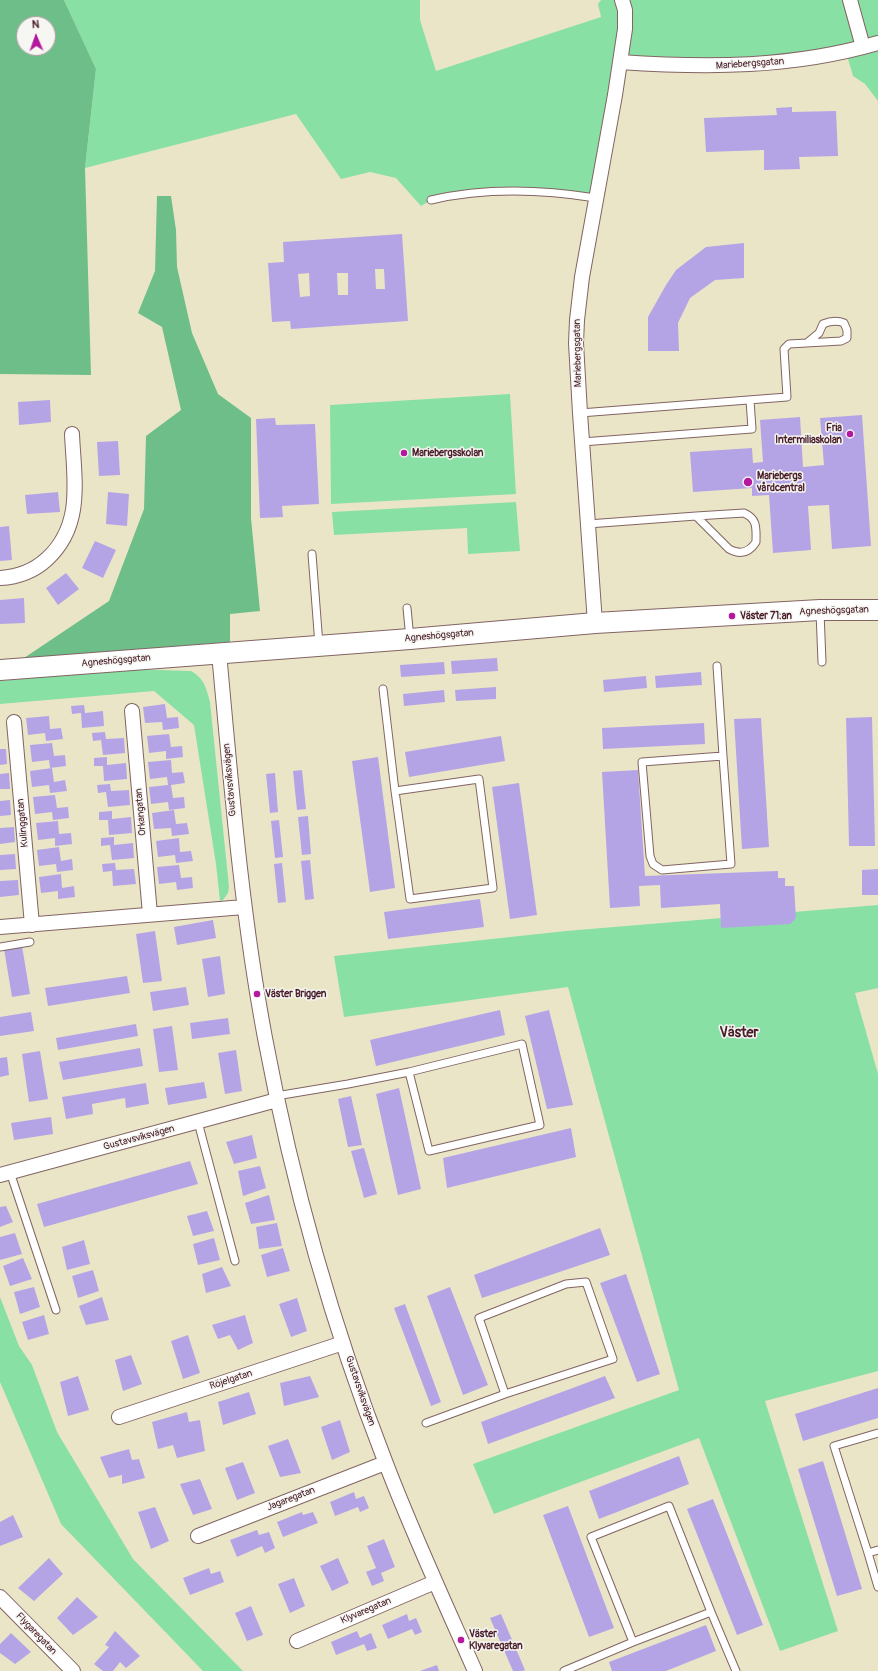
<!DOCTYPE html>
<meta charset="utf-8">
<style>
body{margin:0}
#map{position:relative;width:878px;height:1671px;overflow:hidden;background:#ebe5c8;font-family:Pangolin,sans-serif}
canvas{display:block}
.north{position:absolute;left:16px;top:16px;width:40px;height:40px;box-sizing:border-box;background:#f6f6f2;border:1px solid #b1a0a2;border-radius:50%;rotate:358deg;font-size:11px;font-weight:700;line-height:16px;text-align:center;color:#4a1f2b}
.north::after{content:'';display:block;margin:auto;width:14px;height:18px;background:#b5179e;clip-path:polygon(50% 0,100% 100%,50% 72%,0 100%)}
</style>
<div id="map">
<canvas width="878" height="1671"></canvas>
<div class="north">N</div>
</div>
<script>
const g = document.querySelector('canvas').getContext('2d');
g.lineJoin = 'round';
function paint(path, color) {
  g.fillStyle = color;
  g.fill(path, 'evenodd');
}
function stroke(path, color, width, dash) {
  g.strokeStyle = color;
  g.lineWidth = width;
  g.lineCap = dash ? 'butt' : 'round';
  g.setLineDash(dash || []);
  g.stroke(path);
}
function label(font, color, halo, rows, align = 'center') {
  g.font = font + ' Pangolin,sans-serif';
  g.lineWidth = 3;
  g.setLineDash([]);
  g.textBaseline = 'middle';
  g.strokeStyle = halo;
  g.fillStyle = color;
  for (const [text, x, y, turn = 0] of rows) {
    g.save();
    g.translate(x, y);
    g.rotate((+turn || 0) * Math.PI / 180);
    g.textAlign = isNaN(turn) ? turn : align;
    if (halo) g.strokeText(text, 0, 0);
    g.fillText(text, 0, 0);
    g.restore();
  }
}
const green = new Path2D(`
 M64,0h356v20l16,51 165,-54 -3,-13 3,-4h277v101l-13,-17 -12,-8 -9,-31 -64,13h-159l-22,137 -80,-5 -88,10 -10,6 -25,-28 -26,-6 -29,7 -45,-65 -211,54 11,-99z
 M510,394l6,100 -185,10 -1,-99z
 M516,502l4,49 -52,3 -1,-26 -133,7 -2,-23z
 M129,669l62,2c14,8 15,17 19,31l19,185 -1,6 -5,7 -3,1 -4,-37 -22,-139 -40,-34 -154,13v-23z
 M878,905v83l-23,5 23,81v297l-113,30 73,230 -58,20 -81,-213 -205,76 -21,-50 206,-74 -111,-403 -224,30 -10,-61 232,-25z
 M0,1297l19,49 13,19 25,67 76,127 110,112h-40l-142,-147 -61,-142z`);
const forest = new Path2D(`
 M0,0h64l32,69 -11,99 6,207 -91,-1zM24,24h24v24h-24z
 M157,196h14l5,34 1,37 15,66 26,61 33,24v100l9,93 -30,3v28l-206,16 85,-57 35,-92 2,-73 35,-26 -19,-83 -24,-14 17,-42z`);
const building = new Path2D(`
 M792,107v5l44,-1 2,45 -39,1 1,12 -36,1v-20l-58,2 -2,-34 73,-3 -1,-7z
 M402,234l6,87 -117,8 -1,-8 -18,1 -4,-59 16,-1 -1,-20zM375,269h9l1,20h-9zM309,273l1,23 -10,1 -2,-23zM337,273h11v22h-10z
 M744,243v35l-29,2 -25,18 -12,25 1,28h-31v-34l18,-32 10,-15 30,-23z
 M50,400l1,22 -32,3 -1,-23z
 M862,415l9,131 -39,3 -3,-44 -21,1 3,44 -38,3 -4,-58 -17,1v-8l-59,4 -3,-40 62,-4 1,15 10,-1 -3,-42 40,-3 3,50 21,-2 -4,-47z
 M275,418l1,7 39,-1 4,80 -37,2 1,11 -23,1 -4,-99z
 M118,441l2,34 -21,1 -2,-34z
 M58,492l2,20 -33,2 -2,-19z
 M108,492l21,2 -2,32 -21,-2z
 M9,526l3,34 -12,1v-34z
 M95,541l21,9 -13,28 -21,-10z
 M66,573l13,16 -21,16 -12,-17z
 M24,598l1,25 -25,1v-24z
 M497,658l1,13 -46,3 -1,-13z
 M444,662l1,12 -44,3 -1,-12z
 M701,672l1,13 -46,3 -1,-12z
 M646,676l1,12 -43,4 -1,-12z
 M496,687v12l-40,2 -1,-11z
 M444,690l1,12 -41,4 -1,-12z
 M165,704l2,14 11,-1 1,11 -16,2 -1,-8 -17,1 -2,-16z
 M84,705l1,8 18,-2 1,15 -22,2 -1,-15 -9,1 -1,-8z
 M49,716l1,13 11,-1 2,11 -17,2 -1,-8 -17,2 -2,-17z
 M872,717l3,129h-26l-3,-128z
 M761,718l8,129 -27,2 -8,-130z
 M704,723l1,21 -102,5 -1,-21z
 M105,732l1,7 18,-1 1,15 -22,2 -2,-15 -8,1 -1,-8z
 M169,734l2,13 11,-1 1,11 -17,2v-8l-17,2 -2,-17z
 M501,736l4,25 -96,16 -4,-25z
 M52,743l2,13 11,-1 1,11 -16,2 -1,-8 -17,2 -2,-17z
 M0,749h6l1,15 -7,1z
 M107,757v8l19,-2 1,16 -23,2 -1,-15h-9v-8z
 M378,757l17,131 -25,4 -18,-131z
 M171,760l1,13 11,-1 2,11 -14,2 2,13 11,-1 1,11 -16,2 -1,-8 -17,2 -2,-17 19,-2 -1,-8 -17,2 -2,-17z
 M52,768l2,14 11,-2 2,11 -17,2 -1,-8 -17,2 -2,-16z
 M302,770l4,39 -9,1 -4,-39z
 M638,770l7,106 133,-5v7h7v8h9l2,32 -6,6 -69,4 -1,-24 -59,4 -1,-23 -21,1 1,20 -30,2 -8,-136z
 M9,773l1,16h-10v-15z
 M275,773l3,39 -8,1 -4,-39z
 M519,783l18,132 -27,4 -18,-132z
 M110,784l1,7 18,-1 1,15 -22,2 -2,-15 -8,1 -1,-8z
 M55,795l2,13 11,-1 1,11 -16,2 -1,-8 -17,2 -2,-17z
 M10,800l1,15 -11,1v-15z
 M174,810l2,14 11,-1 2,11 -17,2 -1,-8 -17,1 -2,-16z
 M112,811v8l19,-2 1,16 -23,2 -1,-15h-9v-8z
 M308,816l3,38 -9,1 -4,-38z
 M279,820l4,37 -8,1 -4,-37z
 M58,821l1,13 12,-1 1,11 -17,2v-8l-17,2 -2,-17z
 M14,827l1,15 -15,2v-16z
 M114,837v8l19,-2 1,15 -22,2 -2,-15 -9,1v-8z
 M179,838l1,14 11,-1 2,10 -17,2 -1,-8 -17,2 -2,-16z
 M59,847l2,14 11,-2 1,11 -16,2 -1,-8 -17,2 -2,-16z
 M15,854l1,15 -16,1v-15z
 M310,860l4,39 -9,1 -4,-39z
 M115,863l1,7 18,-1 2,15 -23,2 -1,-15 -9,1 -1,-8z
 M282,863l4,39 -8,1 -4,-39z
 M179,865l2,13 11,-1 1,11 -16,2 -1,-8 -17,2 -2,-17z
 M878,869v26h-16v-25z
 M61,874l1,14 12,-2 1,11 -17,2v-8l-17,2 -2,-16z
 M18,880l1,15 -19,2v-16z
 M480,899l4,28 -96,12 -4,-27z
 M213,920l3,18 -39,7 -3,-18z
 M155,931l7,50 -19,2 -7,-49z
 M22,946l8,48 -18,3 -8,-48z
 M220,956l5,38 -17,3 -6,-38z
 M127,976l3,17 -82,13 -3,-18z
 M186,987l3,18 -36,6 -3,-19z
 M500,1010l5,25 -129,31 -6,-26z
 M549,1010l24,95 -26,4 -22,-93z
 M31,1012l3,19 -34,5v-19z
 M228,1018l2,16 -38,5 -2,-16z
 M136,1024l2,12 -80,14 -2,-12z
 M172,1026l6,44 -19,2 -6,-43z
 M140,1048l3,18 -80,14 -4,-18z
 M236,1050l6,41 -17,3 -7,-41z
 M40,1051l8,48 -19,3 -7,-48z
 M7,1057l2,18 -9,2v-19z
 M204,1082l3,16 -39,7 -3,-17z
 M146,1083l3,21 -23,4 -1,-10 -33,6 1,10 -27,5 -4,-22z
 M399,1088l22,101 -23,6 -22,-101z
 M351,1096l11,49 -14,2 -10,-48z
 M51,1117l2,17 -39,6 -3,-17z
 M571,1128l5,29 -129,31 -4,-30z
 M252,1135l5,23 -23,6 -8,-22z
 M364,1148l13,46 -13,4 -13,-47z
 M190,1161l8,23 -154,43 -7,-23z
 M260,1166l6,22 -23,8 -5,-25z
 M269,1195l6,25 -24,4 -6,-21z
 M6,1206l7,16 -13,5v-20z
 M207,1211l7,20 -21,5 -6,-20z
 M277,1223l5,23 -23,3 -3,-22z
 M600,1228l10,27 -128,43 -8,-23z
 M15,1233l7,21 -22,6v-23z
 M214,1238l6,22 -22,5 -5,-21z
 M84,1240l6,24 -23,6 -5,-23z
 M283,1248l7,23 -23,6 -6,-22z
 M23,1258l9,21 -22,7 -7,-20z
 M222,1267l9,19 -25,7 -4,-19z
 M93,1270l6,21 -21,7 -6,-22z
 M626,1274l34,100 -23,8 -37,-99z
 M34,1287l6,20 -20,7 -6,-22z
 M450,1287l38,98 -25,10 -36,-99z
 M102,1297l7,23 -23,5 -7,-19z
 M297,1298l10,33 -16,6 -12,-33z
 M405,1304l36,98 -10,4 -37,-98z
 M44,1315l5,19 -21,6 -6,-18z
 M245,1315l8,28 -15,7 -8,-15 -12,4 -6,-14z
 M188,1335l12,38 -17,6 -12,-38z
 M131,1355l11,29 -19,7 -8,-31z
 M78,1376l11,34 -21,6 -8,-34z
 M310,1376l9,21 -35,9 -4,-23z
 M605,1376l10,22 -127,46 -7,-22z
 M878,1388v30l-75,23 -8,-27z
 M249,1392l7,22 -33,11 -5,-23z
 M187,1412l2,10 11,-2 5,31 -28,7 -4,-13 -15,4 -6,-27z
 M340,1420l10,32 -18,8 -11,-33z
 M288,1439l13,34 -21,4 -12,-31z
 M129,1449l3,11 7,-1 6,19 -23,6v-9l-13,3 -9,-21z
 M679,1456l10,28 -90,35 -10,-28z
 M823,1461l39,128 -25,7 -39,-127z
 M243,1462l12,31 -18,7 -12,-32z
 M200,1479l12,30 -19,6 -13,-31z
 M354,1492l2,7 8,-3 5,12 -9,4 -2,-5 -23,9 -5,-14z
 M713,1499l50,126 -26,10 -50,-126z
 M568,1506l46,122 -25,9 -46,-122z
 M155,1507l14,34 -18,8 -13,-37z
 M302,1512l1,3 10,-3 5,11 -35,14 -6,-15z
 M13,1515l10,22 -23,9v-24z
 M257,1530l2,5 10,-3 6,16 -10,5 -3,-7 -25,11 -7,-17z
 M384,1539l11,28 -14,6 3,8 -12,5 -6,-14 10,-4 -9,-22z
 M49,1558l14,16 -29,27 -16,-13z
 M338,1558l11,25 -17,8 -12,-25z
 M209,1568l2,6 9,-3 4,11 -34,13 -7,-17z
 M294,1578l11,28 -15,7 -12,-29z
 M77,1597l21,20 -25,18 -16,-17z
 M251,1606l12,29 -16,6 -12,-28z
 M407,1614l2,7 7,-3 6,14 -7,3 -3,-6 -24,10 -6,-14z
 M501,1614l24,56 -3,1h-9l-23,-53z
 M706,1625l10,26 -50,20h-54l-3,-9z
 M115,1631l25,25 -14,12 -6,-6 -7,9h-10l-9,-7 15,-17 -4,-2z
 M357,1631l3,7 11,-5 6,15 -10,3 -3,-7 -28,11 -5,-13z
 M11,1633l20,19 -16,12 -15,-11v-9z
 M437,1665l2,6h-19z`);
const lane = new Path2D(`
 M431,200c55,-13 109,-11 165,-2
 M580,413l207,-16 -3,-48 5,-5 52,-3 6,-3v-8l-3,-7c-7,-3 -14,-2 -21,1l-4,9 -11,9
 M582,442l170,-13 -2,-29
 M588,524l108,-8 33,33c11,6 20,4 27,-7 0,-13 2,-23 -12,-29l-48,3
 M312,554l7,91
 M407,608l3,31
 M820,612l2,50
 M717,666l6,90
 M383,689l12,102
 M723,756l8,108 -69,6 -9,-6 -3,-8 -8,-94z
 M479,779l14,109 -83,11 -15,-108z
 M0,947l30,-5
 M522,1044l18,81 -111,26 -20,-79z
 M276,1096l72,-12 61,-12
 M198,1122l37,139
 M10,1172l46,138
 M586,1282l27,77 -108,35 -26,-76 87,-34z
 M426,1423l79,-29
 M878,1433l-44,13 34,107 10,-3
 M669,1506l42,106 -78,30 -42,-105z
 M868,1553l10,34
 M711,1612l25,59
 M564,1671l69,-29`);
const street = new Path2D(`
 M850,0l13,47
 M620,62c87,6 173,6 258,-19
 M0,578c18,-1 34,-7 47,-19 37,-34 27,-80 25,-125
 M595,623l-15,-210 -4,-70 1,-23 5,-43 33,-182 10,-66v-19l-3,-10
 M219,653c12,129 22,257 46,385 27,144 67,287 120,423 27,71 59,140 90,210
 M132,711l18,203
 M14,722l18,203
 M0,927l244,-20
 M0,1175l277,-75
 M119,1417l224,-74
 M198,1536l187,-73
 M0,1597l73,74
 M297,1641l138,-59`);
const secondary = new Path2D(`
 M0,670l410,-31 185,-16 225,-13h58`);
const markers = [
 [850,434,4,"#b5179e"],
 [404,453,4,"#b5179e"],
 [748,482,5,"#b5179e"],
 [732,616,4,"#b5179e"],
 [257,994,4,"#b5179e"],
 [461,1640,4,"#b5179e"]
];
const streetNames = [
 ["Mariebergsgatan",750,64,-4],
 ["Mariebergsgatan",578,353,-91],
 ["Agneshögsgatan",834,611,-2],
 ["Agneshögsgatan",439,636,-5],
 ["Agneshögsgatan",116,661,-5],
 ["Gustavsviksvägen",230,780,-95],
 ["Orkangatan",141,812,-95],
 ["Kulinggatan",23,823,-95],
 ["Gustavsviksvägen",139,1138,-15],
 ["Röjelgatan",231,1380,-18],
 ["Gustavsviksvägen",360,1391,71],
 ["Jagaregatan",291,1499,-21],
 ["Klyvaregatan",366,1611,-23],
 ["Flygaregatan",36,1634,46]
];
const poiNames = [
 ["Fria",842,428,"right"],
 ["Intermiliaskolan",842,440,"right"],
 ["Mariebergsskolan",412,453],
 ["Mariebergs",757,476],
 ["vårdcentral",757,488],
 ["Väster 71:an",740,616],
 ["Väster Briggen",265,994],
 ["Väster",469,1634],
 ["Klyvaregatan",469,1646]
];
const districtNames = [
 ["Väster",739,1033]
];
paint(green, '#89e0a5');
paint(forest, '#6ebe8a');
paint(building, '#b4a4e6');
stroke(lane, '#826462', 9);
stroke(street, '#826462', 16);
stroke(secondary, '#826462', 22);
stroke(lane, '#fff', 7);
stroke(street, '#fff', 14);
stroke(secondary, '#fff', 20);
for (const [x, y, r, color] of markers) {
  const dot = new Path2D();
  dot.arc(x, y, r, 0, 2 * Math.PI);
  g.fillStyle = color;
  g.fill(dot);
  stroke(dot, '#f6f6f2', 1.5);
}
label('10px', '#4a1f2b', '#f6f6f2', streetNames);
label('bold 10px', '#4a1f2b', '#f6f6f2', poiNames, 'left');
label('bold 14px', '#4a1f2b', '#f6f6f2', districtNames);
</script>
